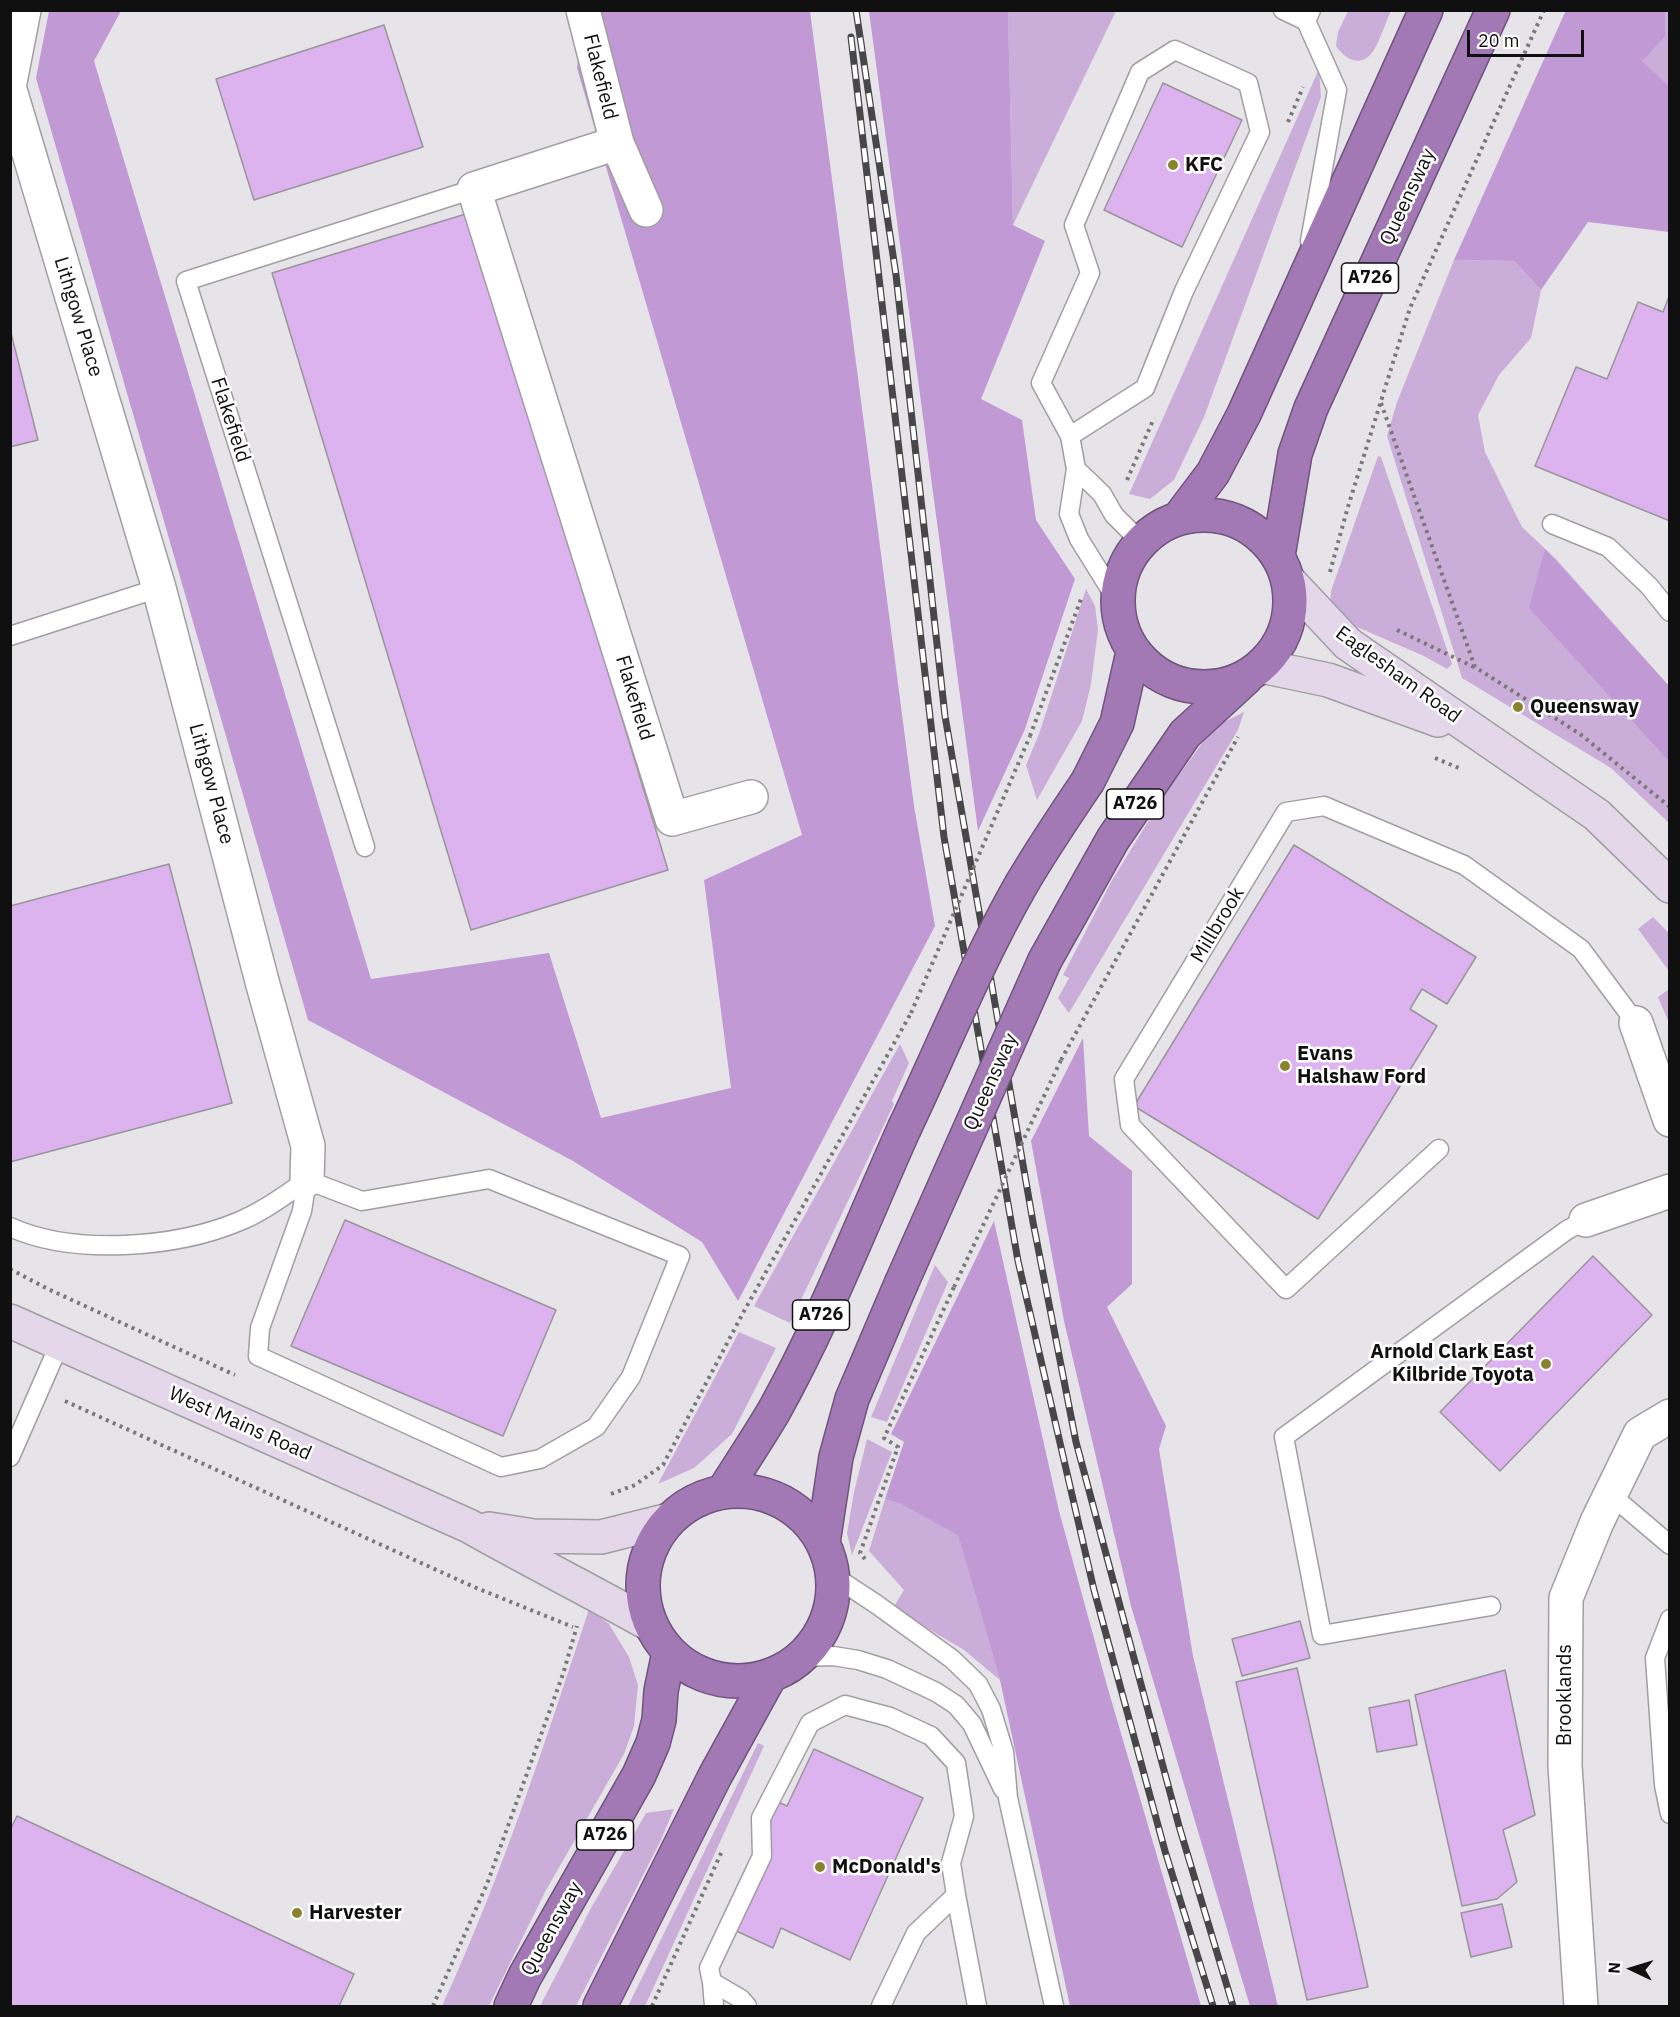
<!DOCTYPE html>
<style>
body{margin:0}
#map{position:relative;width:1680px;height:2017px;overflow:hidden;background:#e7e4e9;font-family:"IBM Plex Sans",sans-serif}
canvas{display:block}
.frame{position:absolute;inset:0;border:12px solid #111011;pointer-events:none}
.north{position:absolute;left:1602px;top:1939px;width:60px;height:60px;-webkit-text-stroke:4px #fff;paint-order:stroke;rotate:274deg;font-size:16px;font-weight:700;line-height:24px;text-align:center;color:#111011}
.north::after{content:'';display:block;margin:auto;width:21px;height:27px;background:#111011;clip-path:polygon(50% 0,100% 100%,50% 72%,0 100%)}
.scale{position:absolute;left:1467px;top:30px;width:117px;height:27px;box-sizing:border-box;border:3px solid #111011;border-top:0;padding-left:8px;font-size:18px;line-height:21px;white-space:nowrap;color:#111011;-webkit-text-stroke:4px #fff;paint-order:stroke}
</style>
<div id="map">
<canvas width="1680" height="2017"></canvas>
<div class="frame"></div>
<div class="north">N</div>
<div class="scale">20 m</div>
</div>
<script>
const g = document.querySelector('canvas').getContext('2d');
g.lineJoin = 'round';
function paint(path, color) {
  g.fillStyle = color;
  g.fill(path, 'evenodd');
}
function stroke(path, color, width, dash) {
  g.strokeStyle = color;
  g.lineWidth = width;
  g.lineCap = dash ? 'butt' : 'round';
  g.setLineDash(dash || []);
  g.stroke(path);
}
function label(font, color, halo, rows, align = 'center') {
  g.font = font + ' "IBM Plex Sans",sans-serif';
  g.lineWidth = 5;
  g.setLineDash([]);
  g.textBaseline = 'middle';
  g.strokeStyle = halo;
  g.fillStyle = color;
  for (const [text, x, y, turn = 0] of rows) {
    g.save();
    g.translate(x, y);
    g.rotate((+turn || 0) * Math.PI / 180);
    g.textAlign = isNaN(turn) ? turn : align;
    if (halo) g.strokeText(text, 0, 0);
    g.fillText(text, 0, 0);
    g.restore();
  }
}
const green = new Path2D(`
 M1008,11h108l-103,214z
 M1348,11h43c-5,10 -13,36 -20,43 -12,14 -27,4 -35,-8l2,-14z
 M1665,11h4v75l-28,-25 24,-24z
 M1319,69l2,28 -117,320 -30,63 -24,19 -21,-5z
 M1454,260l60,1 27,29 -10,48 -32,37 -21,40 7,37 37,75 34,32 113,127v137l-58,-55 -149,-90 -75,-242 10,-34z
 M1378,456l3,1 71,207 -5,5 -23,-13 -74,-32 -20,-21 1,-12z
 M1086,589l9,17 3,24 -7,54 -9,37 -45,79 -11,-35 13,-31z
 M1244,712l-6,18 -169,283 -11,-15 11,-20 -6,-3 48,-93 56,-91 47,-64z
 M1653,917l16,16v38l-31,-42z
 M1669,989v34l-11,-26z
 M900,1044l9,19 -17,38 2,3 -104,219 -36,-17z
 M935,1265l13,17 -61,140 -16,-5z
 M739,1332l37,16 -44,86 -38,34 -36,16z
 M867,1439l25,13 -40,103 -5,-22 7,-41z
 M885,1499l16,5 57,30 42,146 -36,-30 -71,-42 11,-18 -35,-39z
 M589,1609l20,15 20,33 9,28 -4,41 -10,28 -79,138 -56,114h-47c59,-128 103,-263 147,-397z
 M758,1743l6,3 -119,260h-17z
 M674,1809l-14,33 -84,164h-36l51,-98 55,-95z`);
const forest = new Path2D(`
 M1566,10l99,1v26l-23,24 27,25v146l-81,-10 -47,68 -27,-29 -60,-1z
 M49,11h72l-27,50 277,918 178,-26 52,165 130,-30 -27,-208 98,-45 -225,-767 7,-57h226l104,795 21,120 -197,375 -36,-59 -129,-81 -265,-141 -272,-942z
 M869,11h139l5,214 32,16 -64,158 41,21 14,100 39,59 -50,150 -47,102z
 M1545,549l124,137v75l-140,-153z
 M1083,1038l6,98 43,35v113l-25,23 59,119 -7,23 34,207 85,350h-28l-4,-13 -115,-387 -67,-285 -33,-180z
 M994,1221l65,290 49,178 93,317h-131l-70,-326 -42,-145 -57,-31 -16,-5 19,-57 -13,-8z`);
const building = new Path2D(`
 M384,25l39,122 -169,53 -38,-121z
 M1163,83l79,37 -60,127 -78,-37z
 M469,213l199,657 -197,60 -199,-657z
 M1670,294v227l-135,-55 41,-99 31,12 31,-77 25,10z
 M10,329l28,111 -28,7z
 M1294,845l182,112 -29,47 -25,-15 -12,20 27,17 -119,193 -184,-113z
 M169,864l63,239 -222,59v-256z
 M345,1220l211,90 -53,126 -212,-90z
 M1593,1256l59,59 -152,156 -60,-59z
 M1300,1621l10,37 -68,18 -10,-37z
 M1297,1668l71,319 -61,13 -71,-318z
 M1505,1670l30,145 -32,15 14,52 -20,17 -35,7 -47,-211z
 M1409,1700l8,45 -40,7 -8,-44z
 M814,1749l109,49 -73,162 -69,-32 -8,20 -41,-19 -1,-24 47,-103 9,4z
 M17,1816l337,158 -15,32h-329v-176z
 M1502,1904l10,43 -41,10 -10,-44z`);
const path = new Path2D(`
 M1288,122l15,-35
 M1381,403l94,264 105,67 90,73
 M1127,480l27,-62
 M1330,572l17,-62 63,-202 134,-298
 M1397,630l77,37
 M1030,736l51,-137
 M1435,758l26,11
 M1061,1060l177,-323
 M10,1269l38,20 187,86
 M65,1401l409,186 99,40
 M611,1494l24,-9 28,-20 80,-152 168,-300
 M865,1559l-5,-6 38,-106 -14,-9 70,-151
 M433,2006l54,-122 76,-210 14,-48
 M652,2006l70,-155`);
const lane = new Path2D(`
 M1283,10l23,11
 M1310,241l27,-151 -31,-69 5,-11
 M1070,436l75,-48 39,-97 76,-159 -12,-49 -73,-33 -35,22 -66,153 16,48 -49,110 29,53 6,33 -7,45 10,25 38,61
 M1076,469l26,25 12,21 22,22 14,-4
 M1552,524l56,23 41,39 21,26
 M10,636l149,-48
 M365,847l-179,-566 288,-92
 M1439,1149l-153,140 -156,-164 -6,-46 162,-267 38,-6 140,59 117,84 55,74
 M489,1179l191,77 -49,121 -35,50 -56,32 -39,8 -243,-111 2,-28 42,-117 5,-31 55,21z
 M10,1227c64,29 166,21 230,-6 24,-10 45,-26 67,-41
 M10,1457l50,-114
 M1611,1495l59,50
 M832,1575l44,29 76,55 26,25 13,25 13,43 4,46 46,208
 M1491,1606l-169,29 -38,-198 283,-207 19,-10
 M1670,1619l-15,39 9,127 6,29
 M802,1657l31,-1 25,4 29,9 49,23 20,13 16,19 31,65
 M712,1982l2,24
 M747,2006l-6,-7 -29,-17 -3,-14 53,-112 -1,-38 49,-95 35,-18 45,12 41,19 25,27 8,53 -13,47 5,32
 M881,2006l35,-73 40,-38 21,111`);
const street = new Path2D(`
 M583,10l34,133 29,67
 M10,82l14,-72
 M10,90l149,498 104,397 45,161 -1,34
 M617,143l-143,46 198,630 79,-22
 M1636,1023l34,97
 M1586,1220l84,-29
 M1581,2006l-16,-240 1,-168 31,-76 43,-88 30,-18`);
const secondary = new Path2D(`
 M1288,580l60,64 249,171 73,71
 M1261,666l67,14 110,40
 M10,1321l459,205c60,34 122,65 182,99
 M489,1529l45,7 67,1 68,-17`);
const highway = new Path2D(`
 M1118 601a86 86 0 1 1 172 0a86 86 0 1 1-172 0Z
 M1179,518l34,-45 31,-59 182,-404
 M1278,556l17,-102 16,-46 182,-398
 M1088,781l29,-58 16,-71
 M1045,960l68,-121 72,-105 61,-56
 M643 1586a95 95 0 1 1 190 0a95 95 0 1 1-190 0Z
 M723,1492c17,-27 35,-54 51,-81 50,-90 88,-188 130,-282
 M823,1543l13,-86 16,-58 49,-115
 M511,2006l14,-30 114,-201 14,-32 6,-23 2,-29 8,-39
 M600,2006l115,-230 55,-100`);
const rail = new Path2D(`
 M856,10l40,265 49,441 88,506 43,220 103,384 54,180
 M851,37l93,800 74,424 76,329 71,261 48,155`);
const pathBridge = new Path2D(`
 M911,1013l119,-277
 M954,1287l107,-227`);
const highwayBridge = new Path2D(`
 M904,1129c38,-80 73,-167 117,-244 21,-36 44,-70 67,-104
 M901,1284l144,-324`);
const markers = [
 [1173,165,6,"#8a832b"],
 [1518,707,6,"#8a832b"],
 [1285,1066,6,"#8a832b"],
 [1546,1364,6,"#8a832b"],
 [820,1867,6,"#8a832b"],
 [297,1913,6,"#8a832b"]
];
const shields = [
 [1370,278,57],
 [1135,804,57],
 [821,1315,57],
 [605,1835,57]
];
const shieldNames = [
 ["A726",1370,278],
 ["A726",1135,804],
 ["A726",821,1315],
 ["A726",605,1835]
];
const streetNames = [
 ["Flakefield",600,77,76],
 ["Queensway",1408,197,-65],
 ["Lithgow Place",78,317,73],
 ["Flakefield",230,420,72],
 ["Eaglesham Road",1398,675,36],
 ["Flakefield",634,698,73],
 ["Lithgow Place",211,784,75],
 ["Millbrook",1218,925,-59],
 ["Queensway",991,1082,-66],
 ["West Mains Road",240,1424,24],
 ["Brooklands",1565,1695,-90],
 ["Queensway",552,1929,-61]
];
const poiNames = [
 ["KFC",1185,165],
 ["Queensway",1530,707],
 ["Evans",1297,1054],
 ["Halshaw Ford",1297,1077],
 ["Arnold Clark East",1534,1352,"right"],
 ["Kilbride Toyota",1534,1375,"right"],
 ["McDonald's",832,1867],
 ["Harvester",309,1913]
];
paint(green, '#cbadd9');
paint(forest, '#c199d4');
paint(building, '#dcb3ef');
stroke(building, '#99959a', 1.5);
stroke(lane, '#a19ea3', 21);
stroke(street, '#a19ea3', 36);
stroke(secondary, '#a19ea3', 36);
stroke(highway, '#6f547c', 36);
stroke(path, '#79777a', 4, [3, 4.5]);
stroke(lane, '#fff', 18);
stroke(street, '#fff', 33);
stroke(secondary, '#e3d7e9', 33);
stroke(highway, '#a279b5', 33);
stroke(rail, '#474648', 7);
stroke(rail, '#fff', 4.5, [14]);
stroke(highwayBridge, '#6f547c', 36, []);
stroke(pathBridge, '#79777a', 4, [3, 4.5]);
stroke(highwayBridge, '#a279b5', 33);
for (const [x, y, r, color] of markers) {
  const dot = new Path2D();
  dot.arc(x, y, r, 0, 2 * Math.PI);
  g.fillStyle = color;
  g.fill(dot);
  stroke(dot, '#fff', 2);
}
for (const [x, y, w] of shields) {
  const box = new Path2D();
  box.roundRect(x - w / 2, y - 15, w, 30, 4.5);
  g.fillStyle = '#fff';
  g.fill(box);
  stroke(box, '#111011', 1.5);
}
label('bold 18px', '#111011', null, shieldNames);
label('20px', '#111011', '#fff', streetNames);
label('bold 20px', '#111011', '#fff', poiNames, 'left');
</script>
